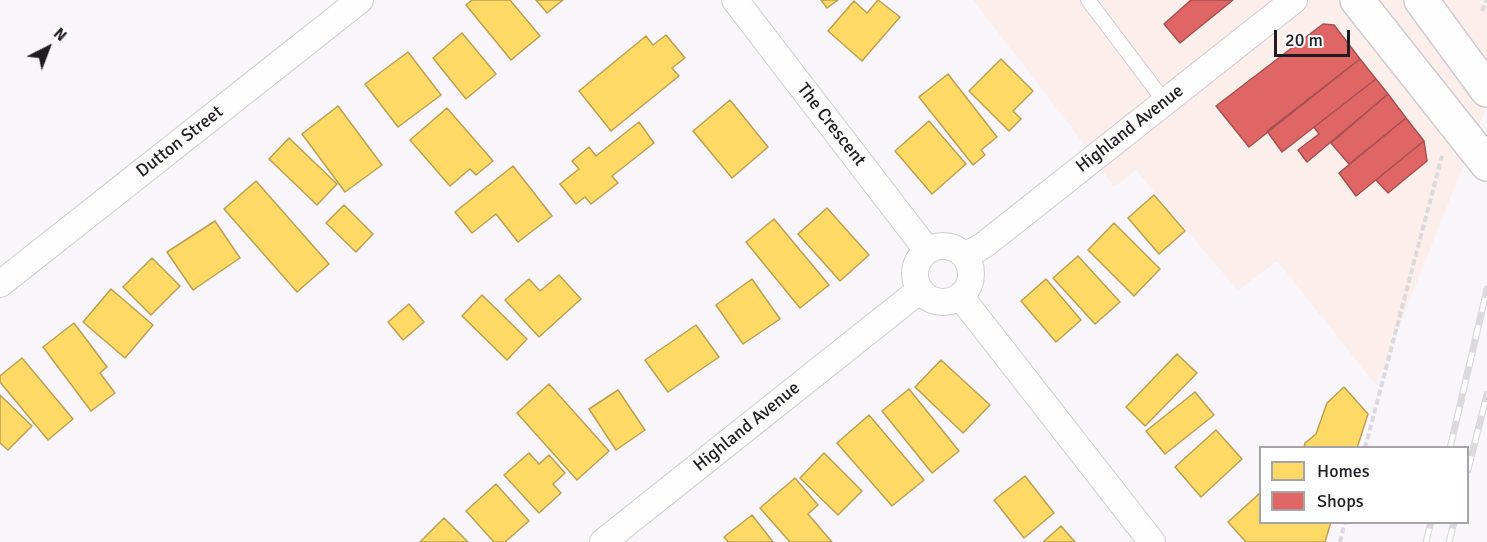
<!DOCTYPE html>
<style>
body{margin:0}
#map{position:relative;width:1487px;height:542px;overflow:hidden;background:#f9f6fb;font-family:Signika,sans-serif}
canvas{display:block}
.legend{position:absolute;left:1259px;top:446px;width:210px;height:78px;box-sizing:border-box;background:#fff;border:2px solid #a6a4a7;margin:0;padding:8px 10px;list-style:none;font-size:18px;color:#211c24}
.legend li{display:flex;align-items:center;gap:12px;height:30px}
.legend b{width:30px;border:2px solid #a6a4a7}
.north{position:absolute;left:18px;top:18px;width:60px;height:60px;-webkit-text-stroke:4px #fff;paint-order:stroke;rotate:42deg;font-size:16px;font-weight:700;line-height:24px;text-align:center;color:#211c24}
.north::after{content:'';display:block;margin:auto;width:21px;height:27px;background:#211c24;clip-path:polygon(50% 0,100% 100%,50% 72%,0 100%)}
.scale{position:absolute;left:1274px;top:30px;width:76px;height:27px;box-sizing:border-box;border:3px solid #211c24;border-top:0;padding-left:8px;font-size:18px;line-height:21px;white-space:nowrap;color:#211c24;-webkit-text-stroke:4px #fff;paint-order:stroke}
</style>
<div id="map">
<canvas width="1487" height="542"></canvas>
<ul class="legend">
<li><b style="height:16px;background:#ffd966"></b>Homes</li>
<li><b style="height:16px;background:#e06666"></b>Shops</li>
</ul>
<div class="north">N</div>
<div class="scale">20 m</div>
</div>
<script>
const g = document.querySelector('canvas').getContext('2d');
g.lineJoin = 'round';
function paint(path, color) {
  g.fillStyle = color;
  g.fill(path, 'evenodd');
}
function stroke(path, color, width, dash) {
  g.strokeStyle = color;
  g.lineWidth = width;
  g.lineCap = dash ? 'butt' : 'round';
  g.setLineDash(dash || []);
  g.stroke(path);
}
function label(font, color, halo, rows, align = 'center') {
  g.font = font + ' Signika,sans-serif';
  g.lineWidth = 6;
  g.setLineDash([]);
  g.textBaseline = 'middle';
  g.strokeStyle = halo;
  g.fillStyle = color;
  for (const [text, x, y, turn = 0] of rows) {
    g.save();
    g.translate(x, y);
    g.rotate((+turn || 0) * Math.PI / 180);
    g.textAlign = isNaN(turn) ? turn : align;
    if (halo) g.strokeText(text, 0, 0);
    g.fillText(text, 0, 0);
    g.restore();
  }
}
const commercial = new Path2D(`
 M973,0h514v106l-111,279 -99,-124 -39,30 -102,-121 -22,17 -45,-63z`);
const homes = new Path2D(`
 M472,0h38l30,36 -29,24 -45,-55z
 M536,0h27l-16,13z
 M821,0h17l-11,8z
 M878,0l22,17 -38,44 -34,-30 26,-30 13,12z
 M462,33l34,41 -30,25 -33,-41z
 M666,35l19,23 -13,10 7,8 -68,55 -32,-40 67,-55 7,9z
 M408,52l33,43 -43,32 -33,-43z
 M1001,59l32,32 -20,20 8,8 -12,12 -40,-40z
 M948,74l49,63 -16,13 4,5 -12,10 -54,-68z
 M730,100l38,47 -36,31 -39,-47z
 M338,106l44,59 -37,27 -43,-58z
 M447,108l46,53 -17,14 -6,-6 -20,17 -40,-46z
 M929,121l37,43 -34,30 -37,-43z
 M639,122l15,21 -42,33 6,7 -27,21 -6,-7 -9,7 -16,-20 19,-15 -7,-8 17,-14 7,9z
 M289,138l48,46 -20,21 -48,-46z
 M513,166l39,50 -34,26 -22,-28 -24,19 -17,-21z
 M256,181l73,83 -32,28 -73,-83z
 M1154,195l31,36 -26,23 -31,-36z
 M344,205l29,29 -17,18 -30,-29z
 M827,208l42,47 -29,26 -42,-47z
 M774,219l55,66 -29,23 -54,-66z
 M215,221l25,37 -47,32 -26,-38z
 M1114,223l46,46 -26,27 -46,-46z
 M1078,256l42,46 -25,22 -42,-46z
 M152,258l28,28 -29,29 -28,-28z
 M559,275l22,24 -42,38 -34,-37 24,-21 11,12z
 M752,279l28,40 -37,25 -27,-39z
 M1046,279l35,41 -25,22 -35,-41z
 M111,289l42,36 -28,33 -42,-36z
 M482,295l45,44 -20,21 -45,-44z
 M409,304l15,18 -21,18 -15,-18z
 M74,323l33,44 -7,6 15,20 -24,18 -48,-64z
 M696,325l23,32 -51,35 -23,-32z
 M1177,354l20,19 -52,53 -19,-19z
 M22,358l51,61 -25,21 -48,-58v-6z
 M941,360l49,45 -27,28 -48,-46z
 M549,384l60,67 -32,29 -60,-67z
 M1344,387l24,27 -11,34h-53l1,-5 11,-9 11,-31z
 M909,389l50,62 -27,22 -50,-62z
 M618,390l27,40 -29,20 -27,-41z
 M1195,392l19,23 -49,39 -19,-23z
 M0,395l32,31 -24,24 -8,-7z
 M869,415l55,65 -32,26 -55,-63z
 M1216,430l26,29 -41,38 -26,-30z
 M529,453l10,11 10,-9 16,18 -12,11 8,9 -22,20 -35,-38z
 M824,453l38,38 -24,24 -38,-37z
 M1025,476l29,37 -30,25 -30,-38z
 M795,478l23,27 -10,9 24,28h-42l-30,-34z
 M496,484l33,37 -24,21h-11l-28,-31z
 M1260,493v29h71l-6,20h-79l-18,-20z
 M752,515l21,27h-45l-4,-5z
 M444,518l24,24h-48z
 M1061,526l14,16h-32z`);
const shops = new Path2D(`
 M1191,0h42l-53,43 -16,-19z
 M1323,24l11,1 26,34 -111,88 -33,-41z
 M1360,59l16,20 -94,73 -15,-21z
 M1376,79l12,15 -81,68 -9,-12 21,-16 -5,-7z
 M1388,94l18,24 -57,46 -18,-21z
 M1406,118l18,23 -68,55 -17,-23z
 M1424,141l3,20 -39,32 -12,-13z`);
const path = new Path2D(`
 M1482,11l5,-11
 M1365,448l77,-292
 M1340,542l5,-20`);
const lane = new Path2D(`
 M1088,0l77,102`);
const street = new Path2D(`
 M735,0l192,250
 M915 274a28 28 0 1 1 56 0a28 28 0 1 1-56 0Z
 M965,256l19,-11 310,-245
 M0,284l360,-284
 M960,296l192,246
 M603,542l317,-252`);
const highway = new Path2D(`
 M1357,0l130,164
 M1421,0l66,90`);
const rail = new Path2D(`
 M1450,448l37,-159
 M1468,470l19,-76
 M1426,542l5,-20
 M1449,542l5,-20`);
const streetNames = [
 ["The Crescent",831,125,52],
 ["Highland Avenue",1130,129,-38],
 ["Dutton Street",180,142,-38],
 ["Highland Avenue",747,427,-39]
];
paint(commercial, '#fceeea');
paint(homes, '#ffd966');
stroke(homes, '#bca052', 1.5);
paint(shops, '#e06666');
stroke(shops, '#a75052', 1.5);
stroke(lane, '#cfcbd2', 16);
stroke(street, '#cfcbd2', 28);
stroke(highway, '#cfcbd2', 36);
stroke(path, '#dad9db', 4, [6, 3]);
stroke(lane, '#fefefe', 14);
stroke(street, '#fefefe', 26);
stroke(highway, '#fefefe', 33);
stroke(rail, '#dad9db', 7);
stroke(rail, '#fff', 4.5, [14]);
label('18px', '#211c24', '#fff', streetNames);
</script>
